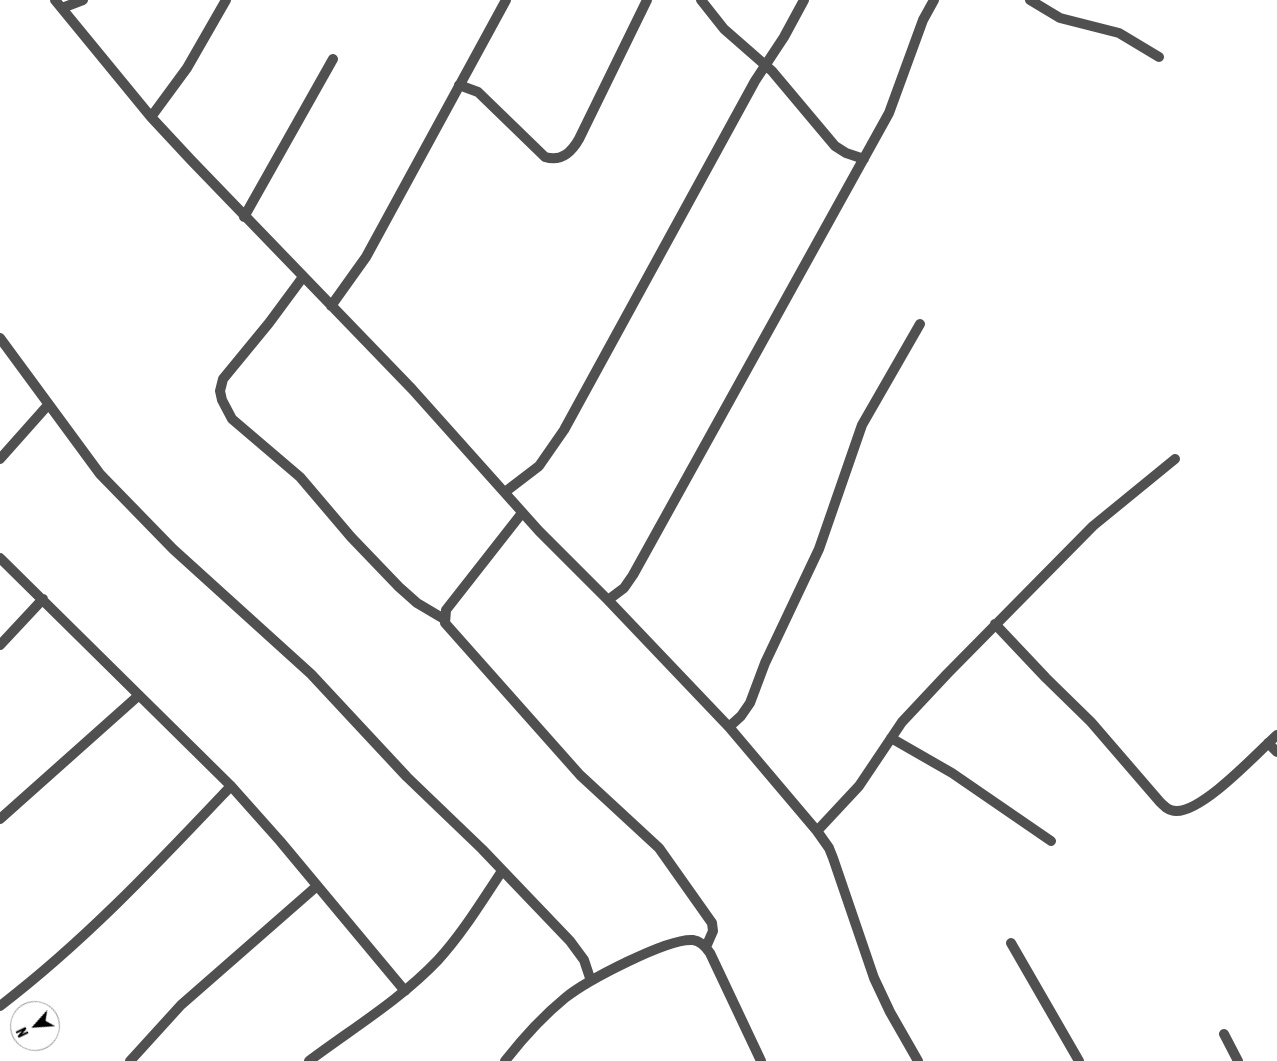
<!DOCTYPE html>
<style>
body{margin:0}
#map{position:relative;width:1277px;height:1061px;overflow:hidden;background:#fff;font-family:"Asap Condensed",sans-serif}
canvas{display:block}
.north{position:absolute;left:10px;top:1001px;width:50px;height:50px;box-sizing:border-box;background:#fff;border:1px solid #999;border-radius:50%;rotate:244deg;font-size:14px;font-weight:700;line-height:20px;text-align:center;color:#000}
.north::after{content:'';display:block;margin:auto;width:18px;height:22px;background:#000;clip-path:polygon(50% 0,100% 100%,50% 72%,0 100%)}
</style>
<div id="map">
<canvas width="1277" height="1061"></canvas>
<div class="north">N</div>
</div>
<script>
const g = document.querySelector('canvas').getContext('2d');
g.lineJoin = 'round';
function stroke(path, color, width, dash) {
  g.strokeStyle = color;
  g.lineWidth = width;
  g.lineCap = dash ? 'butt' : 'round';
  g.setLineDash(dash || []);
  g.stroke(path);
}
const street = new Path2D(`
 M55,0l96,117 40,43 221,229 127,142 69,69 121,127 88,104 12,17 4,10 41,120 16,34 28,49
 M701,0l23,29 48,42 63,75 11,7 18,6
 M1030,0l30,18 59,15 40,24
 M62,8l21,-8
 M459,85l19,7 67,65c16,5 26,-4 34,-18l68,-139
 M151,117l36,-49 39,-68
 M244,217l89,-158
 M303,277l-34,46 -46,56 -3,12 2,9 10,19 68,58 51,60 48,50 18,16 27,16
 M331,306l35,-49 140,-257
 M0,338l100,136 73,75 138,125 96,103 75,72 88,92 14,19 7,21
 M0,459l48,-54
 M505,492l34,-26 25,-36 191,-349 29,-44 20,-37
 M522,513l-76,97 -1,13 135,152 79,73 53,75 1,8 -7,16
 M0,558l231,228 49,55 125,150
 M608,600l16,-12 9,-13 256,-462 34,-93 11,-20
 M995,624l51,54 45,44 69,80c5,5 9,9 16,9 27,1 81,-58 101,-76
 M0,645l43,-46
 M729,727l12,-11 9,-13 15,-40 54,-114 43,-124 58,-101
 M891,738l61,35 99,68
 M1268,743l9,9
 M0,819l138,-123
 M817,831l42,-45 43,-64 45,-48 146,-148 82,-67
 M1011,943l68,118
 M0,1006c85,-65 158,-143 231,-220
 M1224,1034l14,27
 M130,1061l51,-56 136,-119
 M309,1061c44,-33 91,-61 129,-101 24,-26 44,-59 64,-89
 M505,1061c18,-23 38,-45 60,-63 21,-17 102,-60 128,-58 8,1 13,7 17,13l51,108`);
stroke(street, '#505050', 10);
</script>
